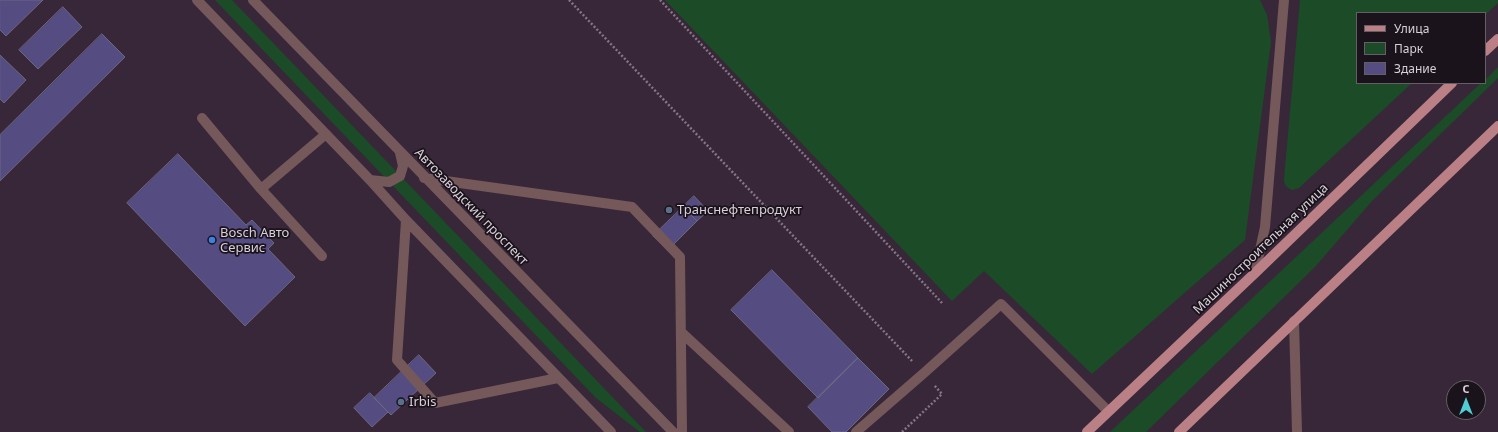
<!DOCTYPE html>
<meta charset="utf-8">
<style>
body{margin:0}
#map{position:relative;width:1498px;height:432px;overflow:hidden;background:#382739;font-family:"Noto Sans",sans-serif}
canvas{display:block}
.legend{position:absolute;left:1356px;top:12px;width:130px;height:72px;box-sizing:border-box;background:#1a131b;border:1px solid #665e67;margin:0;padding:5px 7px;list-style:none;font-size:12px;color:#d9cfda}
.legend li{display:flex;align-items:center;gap:8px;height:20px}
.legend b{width:20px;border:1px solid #665e67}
.north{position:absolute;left:1446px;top:380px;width:40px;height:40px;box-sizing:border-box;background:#1a131b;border:1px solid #665e67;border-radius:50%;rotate:0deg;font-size:11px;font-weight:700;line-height:16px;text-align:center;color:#d9cfda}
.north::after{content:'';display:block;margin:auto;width:14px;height:18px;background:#51ccd2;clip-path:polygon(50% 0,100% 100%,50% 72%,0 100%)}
</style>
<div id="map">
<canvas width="1498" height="432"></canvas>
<ul class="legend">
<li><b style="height:5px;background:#bb8085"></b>Улица</li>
<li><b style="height:11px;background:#1b4c27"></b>Парк</li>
<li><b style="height:11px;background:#554c82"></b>Здание</li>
</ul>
<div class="north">С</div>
</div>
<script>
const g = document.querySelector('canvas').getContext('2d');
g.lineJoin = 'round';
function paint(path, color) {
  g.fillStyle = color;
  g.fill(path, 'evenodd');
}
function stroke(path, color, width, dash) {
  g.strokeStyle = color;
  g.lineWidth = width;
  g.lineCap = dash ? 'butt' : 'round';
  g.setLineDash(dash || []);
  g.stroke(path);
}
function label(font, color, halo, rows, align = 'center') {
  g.font = font + ' "Noto Sans",sans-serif';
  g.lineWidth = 3.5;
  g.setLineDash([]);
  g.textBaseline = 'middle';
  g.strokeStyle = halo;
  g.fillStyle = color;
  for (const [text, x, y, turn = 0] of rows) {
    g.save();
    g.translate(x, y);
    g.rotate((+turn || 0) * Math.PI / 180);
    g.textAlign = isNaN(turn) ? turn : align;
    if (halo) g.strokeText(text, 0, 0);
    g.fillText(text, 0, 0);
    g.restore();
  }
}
const green = new Path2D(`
 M215,0h17l414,432h-6l-44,-34z
 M665,0h595l7,15 4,27 -26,198 -153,134 -108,-103 -32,30z
 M1300,0h198v3l-13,12v-2h-128v70h55l-113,105 -7,2c-6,-3 -8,-5 -8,-11z
 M1498,67v11l-126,123 -57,66 -169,165h-36l371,-349h4v-3z`);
const building = new Path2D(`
 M0,0h43l-37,36 -6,-6z
 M63,7l19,20 -44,42 -19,-19z
 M102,34l23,23 -125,124v-46z
 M0,55l26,25 -22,23 -4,-4z
 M178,154l68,71 6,-5 22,23 -6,6 27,28 -50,49 -118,-123z
 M694,196l14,15 -11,10 -14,-14z
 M683,207l14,14 -29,29 -15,-14z
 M772,270l86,88 -40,40 -87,-88z
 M419,355l17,18 -45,42 -17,-17z
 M858,358l31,31 -43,43h-14l-24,-25z
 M370,393l18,19 -16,15 -18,-19z`);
const path = new Path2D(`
 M569,0l344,362
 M660,0l282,303
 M902,432l40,-38 -8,-9`);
const minor = new Path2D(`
 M197,0l173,180 36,40 205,212
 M253,0l420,432
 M202,118l59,71 65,-55
 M424,178l208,29 48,50 2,175
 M370,180l19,2 11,-6 3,-10 -3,-13
 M261,189l61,67
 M406,220l-9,140 38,43 123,-25
 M1255,273l10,-46 19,-227
 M1294,321l3,111
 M681,332l108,100
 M856,432l68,-59 77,-69 107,107`);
const major = new Path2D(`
 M1485,51l13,-12
 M1087,432l168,-159 197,-190
 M1179,432l319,-306`);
const markers = [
 [669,210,4,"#5c6f8a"],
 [212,240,4,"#3f7fe0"],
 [401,402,4,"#5c6f8a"]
];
const streetNames = [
 ["Автозаводский проспект",471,207,46],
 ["Машиностроительная улица",1261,249,-44]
];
const poiNames = [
 ["Транснефтепродукт",677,210],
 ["Bosch Авто",220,233],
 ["Сервис",220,248],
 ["Irbis",409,402]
];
paint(green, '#1b4c27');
paint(building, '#554c82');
stroke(building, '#6a6780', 1);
stroke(path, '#847685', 2.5, [2, 2]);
stroke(minor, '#75585a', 10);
stroke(major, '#bb8085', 10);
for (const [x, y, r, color] of markers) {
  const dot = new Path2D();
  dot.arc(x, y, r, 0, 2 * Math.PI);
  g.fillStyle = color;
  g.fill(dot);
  stroke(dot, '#1a131b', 1.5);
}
label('13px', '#d9cfda', '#1a131b', streetNames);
label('13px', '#d9cfda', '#1a131b', poiNames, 'left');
</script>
